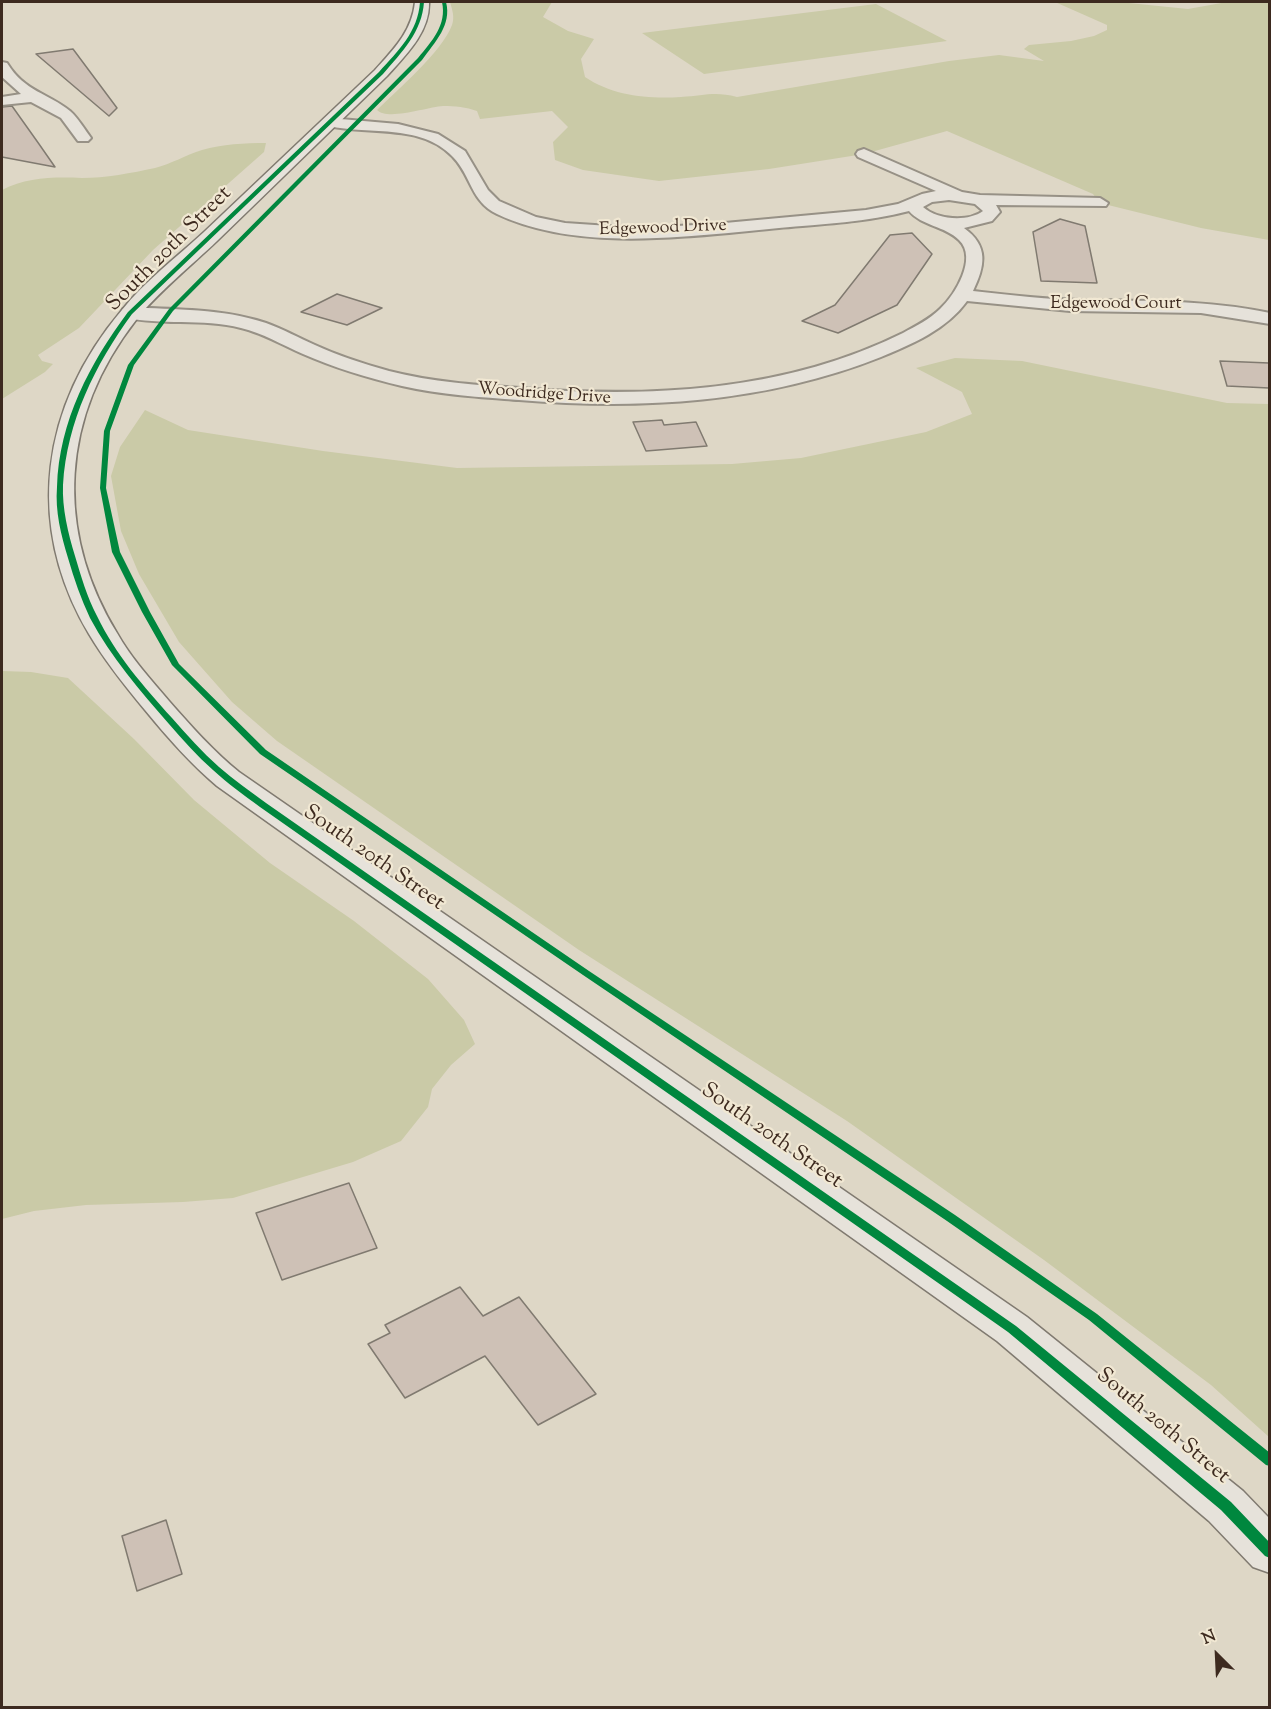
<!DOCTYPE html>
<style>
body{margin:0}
#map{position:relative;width:1271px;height:1709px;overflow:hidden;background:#ded7c6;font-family:"Sorts Mill Goudy",serif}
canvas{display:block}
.frame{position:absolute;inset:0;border:3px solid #3d2a1f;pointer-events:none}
.north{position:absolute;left:1187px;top:1625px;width:60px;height:60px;-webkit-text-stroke:4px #f1e8d3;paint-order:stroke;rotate:336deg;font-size:16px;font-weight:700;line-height:24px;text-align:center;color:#3d2a1f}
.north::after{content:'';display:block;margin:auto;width:21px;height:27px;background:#3d2a1f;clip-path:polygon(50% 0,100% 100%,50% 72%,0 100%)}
</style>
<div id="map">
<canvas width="1271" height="1709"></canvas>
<div class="frame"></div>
<div class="north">N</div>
</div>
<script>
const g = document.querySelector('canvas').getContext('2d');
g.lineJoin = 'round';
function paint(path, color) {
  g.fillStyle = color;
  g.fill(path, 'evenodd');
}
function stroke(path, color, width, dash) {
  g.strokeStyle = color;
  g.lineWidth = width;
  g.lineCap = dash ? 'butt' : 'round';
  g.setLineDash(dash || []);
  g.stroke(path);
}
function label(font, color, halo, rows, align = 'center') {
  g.font = font + ' "Sorts Mill Goudy",serif';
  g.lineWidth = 4.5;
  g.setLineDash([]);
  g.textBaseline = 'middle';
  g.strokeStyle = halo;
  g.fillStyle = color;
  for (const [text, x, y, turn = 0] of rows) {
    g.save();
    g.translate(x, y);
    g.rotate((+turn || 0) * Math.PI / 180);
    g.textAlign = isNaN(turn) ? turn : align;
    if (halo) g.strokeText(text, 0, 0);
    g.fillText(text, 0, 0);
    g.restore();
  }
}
const green = new Path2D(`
 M450,2h102l-9,15 25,14 26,8 -13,20 4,18c28,19 63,22 96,20 23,-1 33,-6 56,0l212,-36 50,-6 45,6 -20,-12 5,-4 42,-4 23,-5 13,-6v-5l-52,-23h64l69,7 39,-7h42v238l-68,-12 -101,-25 -7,-9 -146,-63 -83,23 -95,15 -110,12 -76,-11 -28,-10 -2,-18 15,-15 -16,-16 -72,8 -3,-8c-11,-4 -22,-5 -34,-5 -16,1 -55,15 -66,4 21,-21 65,-58 75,-85 3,-8 0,-16 -2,-23z
 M876,4l71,37 -243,33 -62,-41z
 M266,143l-2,9 -111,98 -74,78 -41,27 4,6 11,3 -8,8 -43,27v-209c25,-13 52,-13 80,-12 23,0 50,-5 73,-10 16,-4 31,-13 47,-18 20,-6 43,-7 64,-7z
 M955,358l67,3 205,42 42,1v1033l-58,-52 -167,-125 -197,-139 -268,-171 -302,-209 -45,-39 -53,-60 -40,-68 -18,-43 -10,-55 9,-29 25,-37 43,20 135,21 134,17 275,-4 69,-6 125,-26 46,-18 -10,-22 -46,-24z
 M2,671l29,1 37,6 66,61 60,61 76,63 84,58 74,58 36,41 11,24 -24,21 -19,24 -4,18 -27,34 -48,21 -120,36 -50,4 -97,3 -52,6 -32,8z`);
const building = new Path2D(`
 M73,49l44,59 -8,8 -73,-62z
 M12,106l27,38 16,23 -53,-10v-50z
 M1060,219l25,7 12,57 -56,-2 -8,-49z
 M912,233l20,21 -35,51 -59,28 -36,-12 33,-16 55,-70z
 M337,294l45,14 -35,17 -46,-13z
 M1220,361l49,2v25l-42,-2z
 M662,420l2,5 32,-3 11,24 -61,5 -13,-29z
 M349,1183l28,65 -95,32 -26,-67z
 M460,1287l23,29 36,-19 77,97 -58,31 -53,-69 -80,42 -37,-54 22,-11 -5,-8z
 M166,1520l16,54 -45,17 -15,-55z`);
const street = new Path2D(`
 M2,62l5,1c18,29 41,30 63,48 8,7 15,19 21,27l-3,3h-10l-17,-23 -30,-16 -29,3v-8l19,-3 -19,-17z
 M329,118l69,6 40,10 27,17 23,39 11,11 37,16 29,6 74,5 75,-4 152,-14 32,-6 24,-10 14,-3 -78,-34 -2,-3 2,-3 6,-2 98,43 18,3 120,3 8,5 -2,3 -110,-1 4,7 -8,9 -28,7c25,18 21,38 9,63 37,4 76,9 114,9 62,1 122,0 183,13v11l-69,-11 -131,-2 -103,-10c-21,29 -55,43 -86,56 -116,46 -239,53 -362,43 -39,-3 -78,-5 -117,-14 -34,-8 -67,-18 -99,-32 -21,-9 -40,-21 -62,-26 -39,-10 -80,-2 -118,-11l-2,-4 2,-4 7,-2c45,3 92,1 136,16 17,6 33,15 49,22 24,11 49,19 74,26 43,11 87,14 131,17 130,10 264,4 383,-55 13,-7 27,-14 37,-24 15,-14 38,-51 19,-69 -14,-14 -37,-14 -50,-29 -42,11 -86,13 -130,17 -88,8 -200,25 -282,-14 -26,-12 -26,-39 -44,-57 -33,-35 -87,-21 -129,-32l-2,-3zM949,200l26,4 8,7c-15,11 -46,9 -60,-4l9,-5z`);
const secondary = new Path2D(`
 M415,2h14c1,30 -23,53 -42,74 -57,55 -113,110 -170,165 -24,23 -61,53 -81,79 -75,96 -82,209 -19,313 14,25 34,47 52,68 22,25 45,51 70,71l788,545 216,174 27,28v54l-17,-6 -44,-46 -212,-180 -780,-555c-26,-22 -50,-49 -72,-76 -20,-24 -40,-49 -56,-76 -65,-110 -48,-228 33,-324 23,-29 55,-53 82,-78 57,-54 114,-108 171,-162 19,-21 37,-39 40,-68z`);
const cycleway = new Path2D(`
 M420,2h4c-2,30 -22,50 -41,72l-251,240c-37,51 -65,107 -69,171 -1,23 5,48 12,71 6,20 12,41 22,60 18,38 47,71 75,102 15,17 30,34 47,49 15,13 31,24 47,36l750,523 215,176 39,41v15l-5,-2 -44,-46 -213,-178 -748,-525c-16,-12 -32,-23 -47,-37 -16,-14 -30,-30 -44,-46 -29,-33 -58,-67 -79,-106 -9,-19 -16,-39 -22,-60 -7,-23 -13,-47 -11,-71 2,-66 33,-124 71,-175l251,-240c19,-21 39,-40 41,-70z
 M442,2h4c6,23 -11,40 -24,58l-249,251 -39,54 -24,66 -4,57 14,64 30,60 29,52 87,86 323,221 366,244 142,99 173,139v13l-4,-1 -177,-145 -142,-99 -364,-246 -323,-221 -88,-89 -30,-53 -30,-60 -12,-64 4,-57 24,-66 41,-56 249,-251c14,-17 29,-33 24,-56z`);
const farStreetnames = [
 ["Edgewood Drive",663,229,-2],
 ["Edgewood Court",1116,305],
 ["Woodridge Drive",544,395,4]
];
const streetNames = [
 ["South 20th Street",170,250,-45],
 ["South 20th Street",373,859,35],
 ["South 20th Street",771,1137,35],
 ["South 20th Street",1162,1427,40]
];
paint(green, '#cacaa7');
paint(building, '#cec1b6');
stroke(building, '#807a70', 1.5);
stroke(street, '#979186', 4);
stroke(secondary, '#807a70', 3);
paint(street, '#e6e2da');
paint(secondary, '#e6e2da');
paint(cycleway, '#00873e');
label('18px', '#3d2a1f', '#f1e8d3', farStreetnames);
label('22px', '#3d2a1f', '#f1e8d3', streetNames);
</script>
